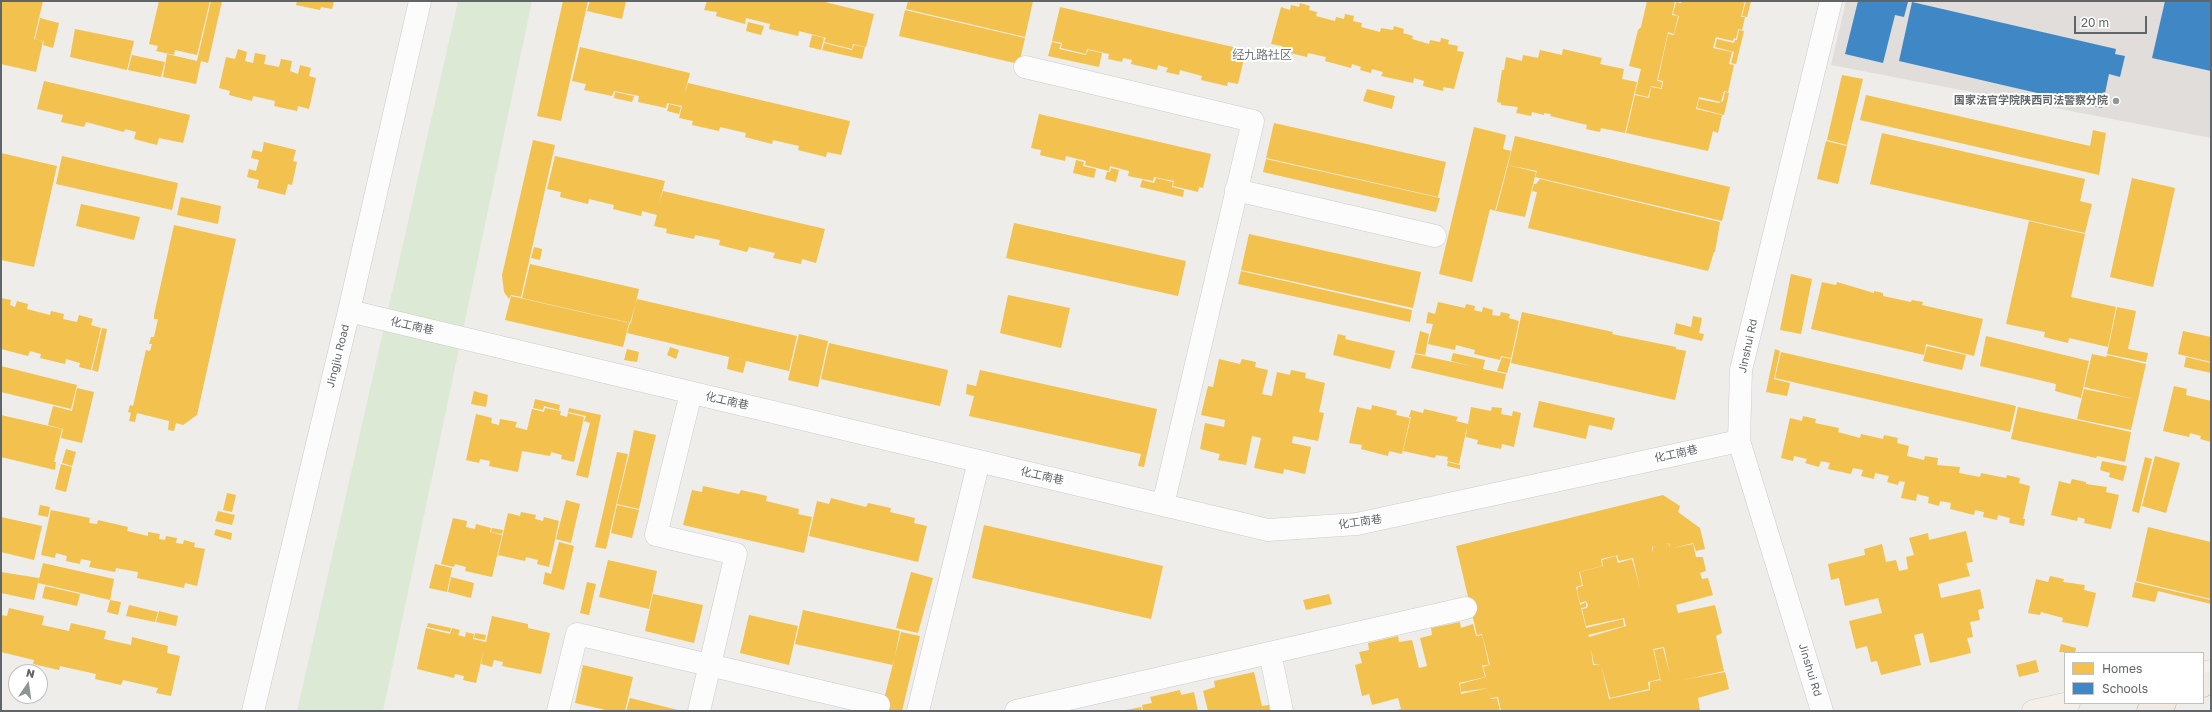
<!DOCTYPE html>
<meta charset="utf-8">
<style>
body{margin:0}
#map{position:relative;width:2212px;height:712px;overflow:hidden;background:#efedea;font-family:"Golos Text",sans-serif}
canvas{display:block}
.frame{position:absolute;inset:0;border:2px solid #5f6568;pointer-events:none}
.legend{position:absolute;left:2064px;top:652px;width:140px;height:52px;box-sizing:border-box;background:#fff;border:1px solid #bfc1c3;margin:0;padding:5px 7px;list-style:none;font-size:12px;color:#5f6568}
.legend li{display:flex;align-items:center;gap:8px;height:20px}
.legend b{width:20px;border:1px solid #bfc1c3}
.north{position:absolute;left:8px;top:664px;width:40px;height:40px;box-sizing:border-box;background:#fff;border:1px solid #bfc1c3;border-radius:50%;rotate:13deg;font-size:11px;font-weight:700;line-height:16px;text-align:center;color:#5f6568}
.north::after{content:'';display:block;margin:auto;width:14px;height:18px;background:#919596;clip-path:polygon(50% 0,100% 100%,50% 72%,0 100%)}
.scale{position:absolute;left:2074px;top:16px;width:73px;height:18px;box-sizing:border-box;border:2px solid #5f6568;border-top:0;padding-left:5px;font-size:12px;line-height:14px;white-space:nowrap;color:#5f6568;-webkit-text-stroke:3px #fff;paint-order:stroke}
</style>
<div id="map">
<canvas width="2212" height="712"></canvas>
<div class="frame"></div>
<ul class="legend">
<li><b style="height:11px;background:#f2c14e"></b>Homes</li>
<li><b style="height:11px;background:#3f88c5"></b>Schools</li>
</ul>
<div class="north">N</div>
<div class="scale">20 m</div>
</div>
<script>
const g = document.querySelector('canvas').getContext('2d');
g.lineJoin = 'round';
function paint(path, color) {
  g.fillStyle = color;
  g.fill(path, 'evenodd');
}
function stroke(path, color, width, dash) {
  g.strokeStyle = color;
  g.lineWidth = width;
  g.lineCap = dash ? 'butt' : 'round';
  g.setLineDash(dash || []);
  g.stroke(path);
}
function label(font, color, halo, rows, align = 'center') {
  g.font = font + ' "Golos Text","Noto Sans SC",sans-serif';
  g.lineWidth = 4;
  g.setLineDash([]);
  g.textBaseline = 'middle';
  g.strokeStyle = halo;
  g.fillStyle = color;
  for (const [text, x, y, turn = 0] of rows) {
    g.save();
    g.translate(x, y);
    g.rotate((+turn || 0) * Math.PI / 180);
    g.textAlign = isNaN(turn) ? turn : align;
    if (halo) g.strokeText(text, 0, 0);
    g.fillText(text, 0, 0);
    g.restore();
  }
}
const education = new Path2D(`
 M1846,1h365v137l-380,-73z`);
const green = new Path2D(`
 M458,1h74l-149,710h-86z`);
const homes = new Path2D(`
 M1,1h42l-9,38 9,2 -7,31 -35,-8z
 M159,1h51l-13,54 -22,-5 -1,5 -18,-4 2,-5 -9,-2z
 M211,1h11l-14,62 -7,-2 -5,23 -33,-7 4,-23 30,7z
 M297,1h37l-2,8 -11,-2 -1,3 -24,-5z
 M563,1h25l-27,120 -24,-5z
 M590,1h36l-4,18 -35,-8z
 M707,1h114l53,13 -8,33 -13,-3 -1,5 -28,-7 2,-4 -27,-7 -1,5 -29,-7 1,-5 -24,-6 -1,6 -29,-8 1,-4 -13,-2z
 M908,1h125l-8,36 -119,-28z
 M1647,1h28l-3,14 6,1 -4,18 -6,-2 -11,49 5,1 -1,6 -10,-2 -3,11 -13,-3 6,-25 -12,-3 9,-36 3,-3z
 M1682,1h63l-4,16h4l-3,13 -4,-1 -2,10 -2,-1 -1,3 -17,-4 -3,11 19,4 -3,12 5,1 -6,27 -4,-1 -3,11 -22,-5 -3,12 26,6 -4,18 -5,-2 -5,20 -82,-18 9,-38 14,3 2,-11 11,2 1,-8 -5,-1 10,-46 6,1 5,-19 -6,-2 3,-12 5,1z
 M1746,1h5l-4,16 -5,-1z
 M1300,3l10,3 -1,4 8,2 -1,4 19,5 1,-4 8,2 1,-5 9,2 -1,5 9,2 -1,4 19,5 1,-4 12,2 1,-4 10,3 -1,4 10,3 -1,3 17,5 1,-4 10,2 1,-4 8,2 -1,4 10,2 -1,5 7,1 -10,37 -11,-2v4l-20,-5 1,-5 -10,-3 -1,5 -32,-7 2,-4 -11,-3 -1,4 -11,-3 1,-3 -9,-3 -1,4 -26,-7 1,-4 -18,-4 -1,4 -26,-6 1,-5 -11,-2 10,-37 9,3 1,-5 8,2z
 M1060,7l186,43 -8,34 -10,-2 -1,4 -26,-6 1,-4 -22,-6 -1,5 -13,-3 2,-4 -10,-3 -1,5 -26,-6 1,-4 -9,-2 -1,4 -14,-3 1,-5 -22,-5 -1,5 -25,-6 1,-5 -10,-2z
 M905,10l120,28 -6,26 -120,-28z
 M40,18l19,5 -6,25 -10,-3 1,-4 -9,-2z
 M748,22l16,4 -3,9 -15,-4z
 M75,29l59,12 -7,29 -57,-13z
 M1739,30l5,1 -8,33 -5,-1 3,-11 -19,-5 2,-8 17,4 1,-3h2z
 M812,35l12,3 -3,12 -12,-3z
 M1052,42l9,2 -2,5 27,6 2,-5 14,3 -3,14 -51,-11z
 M824,43l28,7 2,-5 11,2 -3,12 -40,-9z
 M580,47l110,26 -6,22 4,-12 162,38 -9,34 -14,-3 -1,5 -28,-7 1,-4 -26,-6 -1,4 -27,-7 1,-4 -26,-6 -1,4 -27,-6 1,-4 -14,-3 3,-12 -15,-3 -1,5 -28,-6 1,-6 -25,-5 -2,5 -28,-6 2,-6 -14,-3z
 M238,49l9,3 -2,9 8,2 2,-10 11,2 -2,9 15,3 2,-8 11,2 -2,10 8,3 2,-9 11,3 -2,8 7,2 -7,31 -11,-3 -1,5 -23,-5 1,-5 -22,-5 -1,5 -23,-6 1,-4 -11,-3 7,-31 9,2z
 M1563,49l39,9 -2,6 24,5 -2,10 15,3 -12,51 -24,-5 -1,4 -14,-3 1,-4 -37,-9 1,-2 -7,-1v2l-12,-3 -1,4 -15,-3 2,-6 -17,-2v-2l-4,-1 5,-32h2l2,-13 16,4 1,-6 15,3 2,-8 22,5z
 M132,55l33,7 -4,15 -33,-7z
 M1842,75l21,4 -16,66 -20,-5z
 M44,81l146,34 -7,28 -24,-5 -2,7 -23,-6 2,-7 -11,-3 -1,3 -38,-10 -2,5 -23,-5 2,-7 -26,-6z
 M1367,89l28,7 -3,13 -29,-8z
 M615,92l19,4 -2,6 -18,-4z
 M1725,92l4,1 -5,22 -27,-7 2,-9 20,4 4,-2z
 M1866,95l224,51 3,-16 13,3 -7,42 -239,-55z
 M669,104l12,3 -2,7 -12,-3z
 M1039,114l172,40 -8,34 -4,-1 -1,5 -25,-6 1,-5 -20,-4 -1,4 -25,-5 1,-5 -19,-5 -1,5 -24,-6 1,-4 -20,-5 -1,5 -25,-6 1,-5 -10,-2z
 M1274,123l172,39 -8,35 -172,-39z
 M1474,127l32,8 -3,14 8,2 -16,60 -5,-2 -18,73 -33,-8z
 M1882,133l203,46 -5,22 12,3 -7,29 -215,-49z
 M1515,136l215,51 -8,34 -187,-44 2,-6 -29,-6z
 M533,140l22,5 -34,152 -10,-2 -2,4 -5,-7 -2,-17z
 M1826,141l21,5 -9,38 -21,-5z
 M264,142l32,8 -3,11 4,1 -5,23 -4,-1 -3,11 -28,-7 2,-8 -12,-3 2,-8 7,2 3,-11 -8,-2 2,-8 9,2z
 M1,153l56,13 -23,101 -33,-7z
 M62,156l116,27 -6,27 -116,-26z
 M555,156l110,25 -6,22 4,-12 162,38 -9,34 -14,-4 -1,5 -28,-6 2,-5 -26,-6 -2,5 -28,-7 1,-5 -25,-5 -1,4 -28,-6 1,-4 -13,-3 3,-11 -15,-4 -1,5 -28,-7 1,-4 -25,-6 -1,5 -28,-7 1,-5 -14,-3z
 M1266,159l174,39 -4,14 -173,-40z
 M1076,160l8,2 -1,4 13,3 -2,9 -21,-5z
 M1508,165l28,7 -11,45 -29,-6z
 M1111,168l8,2 -3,12 -11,-3 2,-7h3z
 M1156,178l17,4 -1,5 12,3 -1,7 -43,-10 2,-7 12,3z
 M2132,178l43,10 -22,99 -43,-10z
 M1540,179l180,43 -5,30h-1l-6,19 -180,-43 9,-36 -5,-1 2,-7h2z
 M181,197l40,9 -3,18 -41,-9z
 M81,204l59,13 -6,23 -58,-14z
 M2029,221l56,13 -14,63 45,10 -8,40 -39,-9 -1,5 -24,-6 1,-5 -39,-8z
 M1014,223l172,38 -8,35 -172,-38z
 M174,225l62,14 -39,176 -14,10 -7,-2 -2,8 -6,-1 1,-9 -32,-8 -2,9 -6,-1 2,-8 -3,-1 2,-7 3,1 13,-56 4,1 2,-7h-3l2,-7h3l4,-18h-4v-4z
 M1249,234l172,38 -8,36 -172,-38z
 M534,247l8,2 -2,11 -9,-2z
 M530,264l109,25 -8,34 -109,-25z
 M1241,271l171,39 -2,12 -172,-38z
 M1791,274l21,5 -11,55 -21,-4z
 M1822,282l14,3 1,-3 37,11v-2l9,2v3l28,6 1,-2 11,2 -1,3 61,14 -9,37 -48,-12 -2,11 -113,-26z
 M1008,295l62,13 -9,40 -61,-15z
 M511,296l118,27 -6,24 -118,-27z
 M1,298l10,2 -1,5 5,2 2,-6 11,3 -1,5 23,6 1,-4 13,3 -1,5 14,3 2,-7 14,4 -2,6 10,3 -10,42 -12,-3 1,-4 -14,-4 -1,5 -25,-6 1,-4 -11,-3 -2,5 -27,-7z
 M637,299l160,37 -8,35 -162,-38z
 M1438,302l27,6 1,-4 9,2 -1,4 8,2 1,-5 10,3 -1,5 8,1 1,-4 9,2 -1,4 10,3 -8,37 -10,-2 -1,4 -26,-6 1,-4 -19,-5 -1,5 -27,-6 5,-20 -7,-1 2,-11 7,2z
 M2117,307l19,4 -8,38 20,4 -2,9 -39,-8z
 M1522,312l91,20 -1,2 64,13v2l10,2 -11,49 -164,-37z
 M1693,316l9,2 -3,15 5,1 -2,7 -28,-7 2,-11 15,4z
 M102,328l5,1 -9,43 -6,-2z
 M1420,331l9,3 -4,21 -10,-2z
 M2183,331l28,6v25l-33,-8z
 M799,334l29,7 -10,46 -30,-7z
 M1338,334l8,2 -1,3 50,12 -5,18 -57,-14z
 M1986,336l103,25 -8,37 -26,-7 1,-7 -76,-18z
 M829,343l119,27 -8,36 -119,-27z
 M1927,346l39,9 -4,15 -39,-9z
 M670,347l9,3 -3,9 -9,-4z
 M627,349l12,3 -2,10 -13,-2z
 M1775,349l5,2 -6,28 16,4 -3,13 -21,-4z
 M1781,352l235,54 -6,26 -235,-54z
 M1453,353l32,7 -2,9 23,5 -3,15 -92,-21 4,-14 61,13 -25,-6z
 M2092,354l14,3 1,-2 39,9 -15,66 -54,-11 7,-30 50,10 -50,-12z
 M729,357l17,4 -3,12 -16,-4z
 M1502,357l9,2 -4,14 -10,-2z
 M2186,357l25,6v10l-27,-6z
 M1219,359l21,5 2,-5 14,3 -1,5 13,3 -6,24 10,2 5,-24 13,3 1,-5 15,3 -1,5 20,5 -6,29 5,1 -6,28 -25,-5 -1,7 19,4 -6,27 -21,-5 -1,5 -29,-6 7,-30 -9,-2 -6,29 -28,-5 2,-6 -20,-5 5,-26 19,4 1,-7 -24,-5 7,-29 5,1z
 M1,366l76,19 -6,24 -70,-17z
 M980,370l177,39 -13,58 -6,-1 3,-12 -172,-38 5,-20 -8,-2 1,-10 9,2z
 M2174,386l13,3 -1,6 25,6v41l-11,-3 1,-3 -11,-3 -1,4 -26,-6z
 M77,388l17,4 -12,51 -21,-5 2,-9 -15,-4 5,-19 19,5z
 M474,391l14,4 -2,12 -15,-3z
 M535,399l25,6 -1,5 -15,-4 -1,4 -10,-2z
 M1539,401l76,17 -3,12 -23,-5 -3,14 -53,-12z
 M1372,405l25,6 -1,4 14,3 -8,36 -13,-3 -1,5 -27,-7 1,-4 -13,-2 8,-36 14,3z
 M1471,407l20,4 1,-4 10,1 -1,6 11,2 1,-5 8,2 -7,34 -12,-3 -1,5 -24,-5 1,-4 -12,-3 1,-10 -8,37 -12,-3 1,-4 -12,-2 -1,3 -32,-7 8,-34h-2l2,-7 12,3 1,-4 34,8 -2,4 12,3z
 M2018,407l113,25 -6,30 -28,-6 -1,2 -85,-19z
 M545,408l16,3 -1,4 7,2 1,-4 16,4 -10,45 -13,-3 1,-4 -11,-3 -1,4 -28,-5 -4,21 -29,-6 1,-5 -10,-2 -1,4 -13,-3 10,-46 16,4 -1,5 8,2 1,-6 17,3 -2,5 12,3 5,-21 12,3z
 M569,408l32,7 -13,63 -12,-3 14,-52 -6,-2 2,-5 -18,-4z
 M1,415l61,14 -8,33h2l-1,8 -54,-13z
 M1803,416l13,3 -1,4 24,5 -1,4 22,6 1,-4 22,5 1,-4 14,3 -1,5 12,3 -2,10 17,4 1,-4 13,2 -1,7 23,2 -1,6 21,4 1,-4 25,5 1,-3 13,3 -1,5 11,3 -7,33h2l-1,7 -15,-3 1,-5 -12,-3 -1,5 -14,-3 1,-5 -9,-2 -1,5 -24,-6 1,-6 -11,-2 -1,5 -11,-3 1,-6 -12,-3 -1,7 -15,-3 4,-16 -6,-1 -1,4 -11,-3 2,-6 -14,-3 -1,6 -13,-3 2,-6 -10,-2 -2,6 -23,-5 2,-6 -9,-2 -2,6 -14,-4 2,-4 -13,-3 -1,5 -12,-3 9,-40 12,3z
 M634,430l22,5 -6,25 -21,-5z
 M66,449l10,3 -4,14 -10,-3z
 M617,452l11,2 -22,95 -11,-2z
 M629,455l21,5 -11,49 -22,-5z
 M2155,456l25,7 -14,50 -24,-7z
 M2145,457l7,2 -13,54 -7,-2z
 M2102,461l25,5 -4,15 -14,-4 1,-4 -10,-3z
 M1448,462l12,3v4l-13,-3z
 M61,464l11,3 -6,25 -11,-3z
 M2072,479l14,3v2l21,3 -1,5 13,3 -8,34 -27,-6 1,-4 -7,-2 -1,4 -26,-6 8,-34 11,3z
 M703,486l36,8 2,-4 26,6 -1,5 33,8 -1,5 14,3 -8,36 -121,-28 9,-35 10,2z
 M227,493l9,2 -4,17 -9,-2z
 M1663,495l17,11 -2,6 22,16 5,21 -9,2 -3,-8 -20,5 20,-4 3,13h7l3,14 -6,2 2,6 6,-1 5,17 -37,10 2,8 37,-8 7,28 -6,3 8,35 -41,9 42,-8 4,17 -31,9 2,13h-199l-3,-14 -7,1 -2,-8 2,9 6,-1 3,13h-106l7,-2 -3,-11 -26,7 -3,-11 -7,2 -7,-31 7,-2 -3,-11 10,-2 -1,-7 30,-7 1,6 13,-2 7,28 8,-2 -7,-28 12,-3 -1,-7 29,-6 1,6 12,-4 3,12 6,-1 7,30h-7l3,12 -26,6 2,11 27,-6 -27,4 -1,-8 26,-7 -3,-10 7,-2 -8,-31 -5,1 -21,-89zM1668,543l-15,4v6l-1,-6 17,-4 1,5zM1619,555l-2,1 2,5 14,-3 7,30 -8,-29 -14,4 -2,-7 -14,4 1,6 -23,6 3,14 -5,1 -1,3 3,13 6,-2 2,4 -1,3 -5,1 4,17 38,-8 2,8 -37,11 -1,-2 36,-9 -1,-7 -37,9 -5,-20 5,-1v-5l-6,3 -4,-18 6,-2 -3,-13 23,-6 -1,-7zM1664,647l6,28 -7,-27 -9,2 7,32 -1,-2 -10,2v8l-41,9 -8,-35 -8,1 -2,-16 3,15h11h-4l9,34 39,-9 -1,-7 12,-3 -7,-30z
 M831,498l35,9 2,-4 23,5 -1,4 25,6 -1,5 13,3 -9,36 -109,-26 8,-35 12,3z
 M566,500l14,4 -9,39 -15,-4z
 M40,505l10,2 -2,10 -10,-2z
 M617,505l22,5 -7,28 -21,-5z
 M51,510l39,8 -1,5 8,1 1,-4 30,7 -1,4 21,5v-4l12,2 -1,5 6,1 1,-4 11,2 -1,5 7,1 1,-4 11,3 -1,4 11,2 -8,37 -12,-3 -1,5 -47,-10 1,-6 -22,-4 -1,4 -26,-5 2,-6 -10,-2 -1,5 -14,-3 1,-5 -11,-3 -1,5 -14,-3z
 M218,511l17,4 -3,10 -17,-4z
 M521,512l15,3 -1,4 8,2 1,-4 15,4 -10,46 -12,-3 1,-4 -12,-3 -1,4 -27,-6 10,-42 12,3z
 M1,517l41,9 -8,34 -33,-8z
 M453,518l14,3 -1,6 9,2 1,-5 15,4 -1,4 12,3 -10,42 -27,-6 1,-4 -11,-3 -1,3 -13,-3z
 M984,525l179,41 -12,53 -179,-41z
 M2148,527l63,15v57l-75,-18z
 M492,528l11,2 -1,4 -11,-2z
 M216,529l16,4 -1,7 -17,-5z
 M1966,531l7,31 -7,1 4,13 -32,8 3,14 39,-9 4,19 -6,2 2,10 -10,2 3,15 -6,1 4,15 -41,10 -7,-30 -9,2 7,30 -40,10 -4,-14 -6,1 -4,-16 -11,3 -7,-28 33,-8 -4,-15 -33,8 -6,-28 -8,2 -3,-16 37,-9 -1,-6 18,-5 4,18 10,-2 3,11 9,-2 -2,-12 8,-2 -5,-17 19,-5 1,7z
 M559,542l15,4 -10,44 -21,-6 2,-12 6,2z
 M608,560l49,11 -8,38 -50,-12z
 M43,563l71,16 -4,21 -72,-17z
 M435,564l17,4 -5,24 -18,-4z
 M1,572l38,6 -5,22 -33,-7z
 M911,572l22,6 -15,55 -22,-5z
 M2050,576l14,3 -1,3 22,3 -1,5 12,3 -8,34 -26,-5 1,-4 -22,-6 -1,3 -12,-2 8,-34 12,3z
 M451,577l23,6 -3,15 -23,-6z
 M587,582l9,2 -7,31 -9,-2z
 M2135,582l76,18v4l-53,-13 -3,11 -23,-5z
 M45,586l35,8 -3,12 -35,-8z
 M653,594l50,11 -9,38 -49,-12z
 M1329,594l3,10 -26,6 -3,-10z
 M110,600l11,2 -3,13 -11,-3z
 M129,605l29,7 -3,10 -29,-6z
 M9,608l35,8 -2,9 27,6 2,-8 35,8 -2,8 27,6 1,-8 36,9 -1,7 13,3 -9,40 -15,-3 2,-5 -35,-8 -2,5 -26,-6 1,-5 -36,-8 -1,4 -26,-6 1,-4 -33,-8v-37l6,1z
 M803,610l97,21 -7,34 -98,-21z
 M159,611l19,5 -2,10 -20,-4z
 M749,615l49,11 -9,39 -49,-12z
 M492,616l36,8v4l22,5 -9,41 -39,-8 1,-4 -9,-2 -2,7 -11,-3 3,-15 -8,34 -13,-3 1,-4 -9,-2 -1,4 -37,-9 9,-41 24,6 2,-6 8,2 -2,5 7,2 1,-5 8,2 -1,5 13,3z
 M428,623l23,5 -1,4 -23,-5z
 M901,632l19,4 -18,75h-21z
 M475,633l11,2 -1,5 -11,-2z
 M2061,644l15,4 -1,5 -16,-1z
 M2036,660l3,12 -20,5 -3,-12z
 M583,665l50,12 -8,34h-15l-35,-8z
 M1254,672l8,34 7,-1 1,6h-62l-5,-20 12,-4 -1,-6z
 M1180,690l1,5 13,-3 4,19h-55l-1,-6 10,-2 -2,-6z
 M630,698l48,12v1h-52z
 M1141,707l1,4h-16v-1z`);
const schools = new Path2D(`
 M1858,1l50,1 -4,15 -9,-2 -12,48 -38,-9z
 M2165,1h46v70l-59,-13z
 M1912,2l204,47 -1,5 10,2 -5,21 -11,-3 -7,34 -203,-47z`);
const minor = new Path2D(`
 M1025,67l228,54 -90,384
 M1236,190l199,46
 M349,311l919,219 89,-6 382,-83
 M691,393l-35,142 80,19 -37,157
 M1270,653l12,58
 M253,711l96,-400 71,-310
 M558,711l19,-77 302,71
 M918,711l61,-250
 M1016,711l450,-103
 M1822,711l-83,-270 2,-71 90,-369`);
const major = new Path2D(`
 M2203,673l8,-2
 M2033,711l36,-8`);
const highway = new Path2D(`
 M2203,686l8,-4
 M2148,711l17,-8`);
const markers = [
 [2116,101,4,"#919596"]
];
const poiNames = [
 ["国家法官学院陕西司法警察分院",2108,101]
];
const streetNames = [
 ["化工南巷",412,326,13],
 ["Jinshui Rd",1748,346,-78],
 ["Jingjiu Road",338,356,-76],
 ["化工南巷",727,401,13],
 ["化工南巷",1676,454,-12],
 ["化工南巷",1042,476,13],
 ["化工南巷",1360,522,-8],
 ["Jinshui Rd",1810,670,73]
];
const neighbourhoodNames = [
 ["经九路社区",1262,55]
];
paint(education, '#e1ddda');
paint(green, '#dcead5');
paint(homes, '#f2c14e');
paint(schools, '#3f88c5');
stroke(minor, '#cbcbca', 23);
stroke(major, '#d7c8b8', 23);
stroke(highway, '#c8ae96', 23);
stroke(minor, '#fdfcfc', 22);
stroke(major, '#f4f0e9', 22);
stroke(highway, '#f1eae2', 22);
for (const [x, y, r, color] of markers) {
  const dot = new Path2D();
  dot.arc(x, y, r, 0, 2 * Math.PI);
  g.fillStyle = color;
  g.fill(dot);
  stroke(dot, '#fff', 1.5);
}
label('bold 11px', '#5f6568', '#fff', poiNames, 'right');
label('11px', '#5f6568', '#fff', streetNames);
label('12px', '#70777a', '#fff', neighbourhoodNames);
</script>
